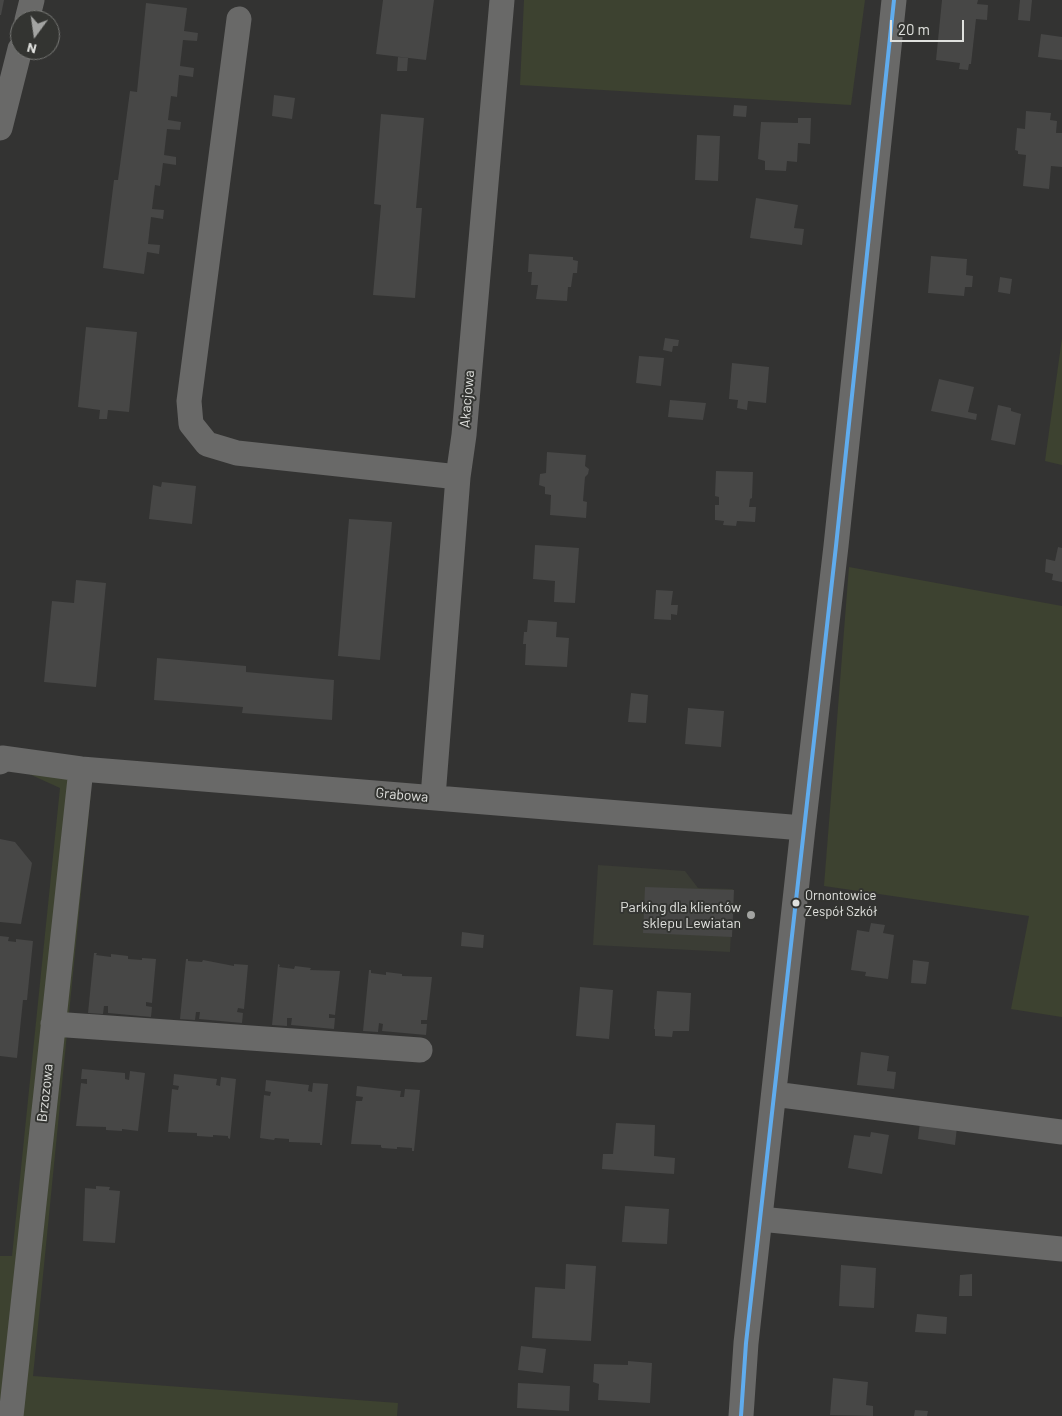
<!DOCTYPE html>
<meta charset="utf-8">
<style>
body{margin:0}
#map{position:relative;width:1062px;height:1416px;overflow:hidden;background:#333332;font-family:Barlow,sans-serif}
canvas{display:block}
.north{position:absolute;left:10px;top:10px;width:50px;height:50px;box-sizing:border-box;background:#333431;border:1px solid #787976;border-radius:50%;rotate:194deg;font-size:14px;font-weight:700;line-height:20px;text-align:center;color:#e0e1de}
.north::after{content:'';display:block;margin:auto;width:18px;height:22px;background:#a3a4a2;clip-path:polygon(50% 0,100% 100%,50% 72%,0 100%)}
.scale{position:absolute;left:890px;top:20px;width:74px;height:22px;box-sizing:border-box;border:2px solid #e0e1de;border-top:0;padding-left:6px;font-size:15px;line-height:18px;white-space:nowrap;color:#e0e1de;-webkit-text-stroke:4px #333431;paint-order:stroke}
</style>
<div id="map">
<canvas width="1062" height="1416"></canvas>
<div class="north">N</div>
<div class="scale">20 m</div>
</div>
<script>
const g = document.querySelector('canvas').getContext('2d');
g.lineJoin = 'round';
function paint(path, color) {
  g.fillStyle = color;
  g.fill(path, 'evenodd');
}
function stroke(path, color, width, dash) {
  g.strokeStyle = color;
  g.lineWidth = width;
  g.lineCap = dash ? 'butt' : 'round';
  g.setLineDash(dash || []);
  g.stroke(path);
}
function label(font, color, halo, rows, align = 'center') {
  g.font = font + ' Barlow,sans-serif';
  g.lineWidth = 4;
  g.setLineDash([]);
  g.textBaseline = 'middle';
  g.strokeStyle = halo;
  g.fillStyle = color;
  for (const [text, x, y, turn = 0] of rows) {
    g.save();
    g.translate(x, y);
    g.rotate((+turn || 0) * Math.PI / 180);
    g.textAlign = isNaN(turn) ? turn : align;
    if (halo) g.strokeText(text, 0, 0);
    g.fillText(text, 0, 0);
    g.restore();
  }
}
const built = new Path2D(`
 M598,865l87,6 13,17 35,1 -3,63 -137,-7z`);
const green = new Path2D(`
 M524,0h341l-14,105 -331,-20z
 M1062,338v127l-17,-4z
 M849,567l213,39v411l-51,-8 18,-93 -205,-30z
 M5,763l76,6 10,23 -58,584 365,27 -1,13h-397v-160h12l48,-468z`);
const building = new Path2D(`
 M0,0h4l-3,15h-1z
 M383,0h51l-8,60 -50,-6z
 M942,0h36l-1,4 11,1 -1,15 -11,-1 -5,45h-2l-1,6 -9,-1 1,-6 -24,-3z
 M1020,0h12l-2,21 -12,-1z
 M146,3l41,5 -3,23 14,2 -1,8 -14,-1 -3,26 14,2 -1,9 -14,-2 -2,22 -6,-1 -3,24 13,2 -1,8 -13,-1 -3,26 12,2v8l-13,-2 -3,23 -5,-1 -3,24 12,1 -1,9 -12,-2 -3,27 12,1 -1,9 -12,-2 -3,22 -41,-6 11,-88h4l12,-89 7,1z
 M1041,34l21,3v23l-24,-3z
 M398,57l10,1 -1,13h-10z
 M274,95l21,3 -3,21 -20,-3z
 M734,105l13,1 -1,11 -13,-1z
 M1026,111l25,2 -1,7 7,1 -1,12h6v34l-11,-1 -2,23 -26,-3 3,-31 -8,-1v-3l-3,-1 2,-22 8,1z
 M381,114l43,4 -8,90h6l-7,90 -42,-3 8,-90 -7,-1z
 M798,118h13l-1,26 -12,-1 -1,19 -10,-1 -1,10 -21,-1v-9l-7,-2 3,-37 37,1z
 M697,135l23,1 -2,45 -23,-1z
 M756,198l42,7 -4,23 10,1 -2,16 -52,-7z
 M529,254l44,3v3l5,1 -1,12h-4l-2,14h-3l-1,14 -31,-2 2,-14h-7l1,-13h-4z
 M931,256l36,3 -1,16 7,1 -1,11h-7l-1,9 -36,-3z
 M1000,277l12,2 -2,15 -12,-2z
 M86,327l51,5 -8,80 -21,-2 -1,9h-8l1,-9 -22,-3z
 M665,338l14,2 -1,6h-5l-1,6 -9,-2z
 M639,356l25,2 -3,28 -25,-3z
 M732,363l37,4 -3,36 -18,-2 -1,9 -10,-2 1,-8 -9,-1z
 M939,379l35,8 -6,25 9,2 -1,6 -45,-9z
 M670,400l36,3 -3,17 -35,-3z
 M998,405l13,3v3l10,3 -6,31 -24,-5z
 M547,452l39,3 -1,11 4,3 -1,5 -3,3 -2,24 4,1 -1,16 -36,-3 1,-20 -6,-1v-7l-6,-2 1,-11 6,-1z
 M716,471l37,1 -1,26 -2,1 -1,8h7l-1,15 -18,-1 -1,5 -13,-1 1,-4 -9,-1v-15h4v-8l-4,-1z
 M162,482l34,4 -4,38 -43,-5 4,-34 8,2z
 M349,519l43,3 -12,138 -42,-4z
 M535,545l44,3 -4,55 -21,-1 1,-21 -22,-2z
 M1058,547l4,1v34l-10,-2 1,-6 -8,-2 1,-13 9,2z
 M76,580l30,3 -10,104 -52,-5 8,-81 22,2z
 M656,590l17,1 -2,14h7l-1,10 -6,-1v6l-17,-1z
 M528,620l29,2 -1,15 13,1 -2,29 -42,-2 1,-21h-3l1,-12h3z
 M157,658l89,8v6l88,8 -2,40 -90,-7 1,-6 -89,-7z
 M631,693l17,2 -2,28 -18,-1z
 M688,708l36,3 -3,36 -36,-3z
 M0,839l15,3 17,21 -11,61 -21,-2z
 M645,887l89,3 -2,47 -89,-4z
 M871,923l14,2 -2,8 11,2 -6,44 -23,-3 1,-4 -15,-2 6,-40 12,2z
 M462,932l22,3 -1,13 -22,-2z
 M0,936l9,1 -1,4 8,1v-3l17,2 -6,59h-4l-6,58 -17,-2z
 M94,953h3l-1,2 15,2v-3l17,2v3l14,1v-2l14,1 -4,44 -6,-1v4l6,1 -1,10 -43,-4v-7h-4l-1,8 -15,-1z
 M186,959h2v2l14,1 1,-2 31,6v-2l14,1 -4,44 -6,-1 -1,4 6,1 -1,10 -43,-4 1,-7h-4l-1,8 -15,-1z
 M913,960l16,2 -3,22 -15,-1z
 M278,964l2,1 -1,2 15,2 1,-3 16,2 -1,2 30,1 -5,44 -6,-1v4h6l-1,11 -43,-4 1,-7h-5v8l-15,-1z
 M369,970h2v3l15,2v-3l16,2v2l30,1 -5,43h-6v4h6l-1,11 -44,-4 1,-7 -4,-1 -1,9 -15,-1z
 M580,987l33,3 -4,49 -33,-3z
 M657,991l34,2 -2,38h-16l-1,6 -17,-1v-7h-1z
 M861,1052l28,4 -2,15 9,1 -2,17 -37,-4z
 M82,1069l43,4v6l4,1 1,-9 15,2 -7,58 -16,-2v2l-16,-1v-3l-30,-1 5,-43 6,1v-5h-6z
 M174,1074l43,5 -1,6 4,1 1,-9 15,2 -6,60 -2,-1v-2l-15,-1v2l-16,-1v-3l-29,-1 4,-43 6,1 1,-4 -6,-1z
 M266,1080l43,5 -1,6 4,1 1,-9 15,1 -6,61h-2v-2l-31,-1v-3l-14,-1 -1,2 -14,-2 4,-43 6,1 1,-4 -6,-1z
 M357,1086l44,5 -1,6h4l1,-8 15,1 -6,61h-2v-3l-15,-1v2l-15,-1 -1,-1v-2l-30,-1 5,-43h6l1,-4 -7,-1z
 M920,1122l37,5 -2,18 -37,-6z
 M616,1123l39,2 -1,31 21,2 -1,16 -72,-5 1,-15h10z
 M871,1132l18,3 -7,39 -34,-6 6,-33 16,2z
 M96,1186l14,1 -1,3 11,1 -5,52 -32,-2 2,-53 11,1z
 M625,1206l44,3 -2,35 -45,-2z
 M566,1264l30,2 -5,75 -59,-3 3,-51 30,2z
 M841,1265l35,3 -2,40 -35,-2z
 M972,1274v22h-13l1,-21z
 M917,1314l30,3 -1,17 -31,-2z
 M521,1346l25,3 -3,24 -25,-3z
 M628,1361l24,2 -2,40 -52,-3 1,-16 -6,-2 1,-18 34,1z
 M833,1378l35,4 -2,23 7,1v10l-43,-1z
 M518,1383l52,3 -1,25 -52,-3z
 M915,1410l13,1 -1,5h-13z`);
const minor = new Path2D(`
 M239,19l-50,382 2,23 16,20 30,9 221,24
 M27,20l5,-20
 M0,128l20,-79
 M0,762l2,-4 79,11 722,59
 M433,797l25,-320 6,-42 38,-435
 M53,1024l367,26
 M774,1094l288,38
 M760,1219l302,30
 M11,1416l70,-647
 M741,1416l5,-73 57,-515 33,-282 58,-546`);
const bus1 = new Path2D(`
 M741,1416l5,-73 90,-797 58,-546`);
const markers = [
 [796,903,4.5,"#e0e1de"],
 [751,915,5,"#a3a4a2"]
];
const busNames = [
 ["Ornontowice",805,896],
 ["Zespół Szkół",805,912]
];
const streetNames = [
 ["Akacjowa",467,399,-85],
 ["Grabowa",402,795,5],
 ["Brzozowa",45,1093,-84]
];
const poiNames = [
 ["Parking dla klientów",741,907],
 ["sklepu Lewiatan",741,923]
];
paint(built, '#3b3d35');
paint(green, '#3d4230');
paint(building, '#474746');
stroke(minor, '#696968', 25);
stroke(bus1, '#60acee', 4);
for (const [x, y, r, color] of markers) {
  const dot = new Path2D();
  dot.arc(x, y, r, 0, 2 * Math.PI);
  g.fillStyle = color;
  g.fill(dot);
  stroke(dot, '#333431', 2);
}
label('13px', '#e0e1de', '#333431', busNames, 'left');
label('14px', '#e0e1de', '#333431', streetNames);
label('14px', '#e0e1de', '#333431', poiNames, 'right');
</script>
